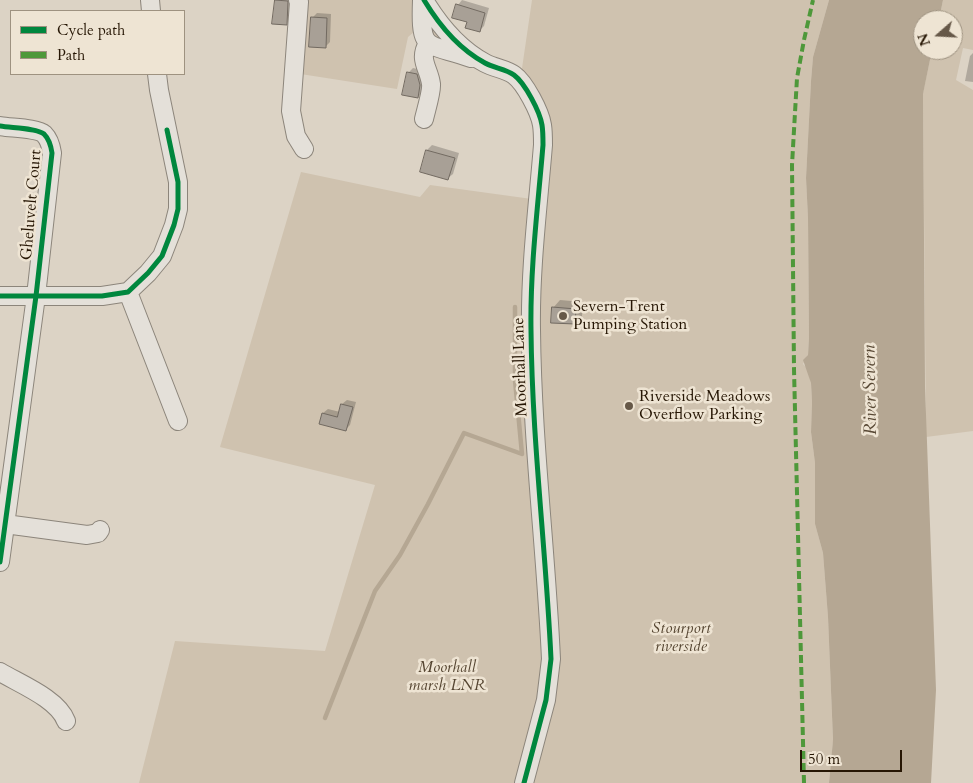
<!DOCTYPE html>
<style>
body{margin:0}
#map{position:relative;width:973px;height:783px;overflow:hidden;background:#dcd3c5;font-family:Cardo,serif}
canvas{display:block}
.legend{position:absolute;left:10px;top:10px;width:175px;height:65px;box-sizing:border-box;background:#eee4d3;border:1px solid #9e9280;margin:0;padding:6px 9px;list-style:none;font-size:15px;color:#261604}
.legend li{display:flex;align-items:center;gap:10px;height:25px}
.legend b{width:25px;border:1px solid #9e9280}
.north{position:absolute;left:913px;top:10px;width:50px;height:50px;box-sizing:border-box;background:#eee4d3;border:1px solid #9e9280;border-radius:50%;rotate:251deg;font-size:14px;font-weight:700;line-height:20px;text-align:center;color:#261604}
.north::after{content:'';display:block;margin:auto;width:18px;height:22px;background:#665848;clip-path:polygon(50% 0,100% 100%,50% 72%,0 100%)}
.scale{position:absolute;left:800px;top:750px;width:102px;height:22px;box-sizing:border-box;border:2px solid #261604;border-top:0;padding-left:6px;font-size:15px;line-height:18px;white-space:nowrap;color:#261604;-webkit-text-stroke:4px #eee4d3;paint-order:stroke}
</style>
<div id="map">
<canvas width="973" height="783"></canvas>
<ul class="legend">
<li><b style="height:6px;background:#00873e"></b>Cycle path</li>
<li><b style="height:6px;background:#4e983a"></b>Path</li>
</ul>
<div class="north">N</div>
<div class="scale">50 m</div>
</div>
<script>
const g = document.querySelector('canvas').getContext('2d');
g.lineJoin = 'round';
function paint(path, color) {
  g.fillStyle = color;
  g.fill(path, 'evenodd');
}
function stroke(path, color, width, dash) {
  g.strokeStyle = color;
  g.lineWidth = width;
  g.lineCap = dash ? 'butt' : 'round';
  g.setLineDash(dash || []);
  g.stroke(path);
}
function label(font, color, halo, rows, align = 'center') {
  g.font = font + ' Cardo,serif';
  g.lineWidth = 5;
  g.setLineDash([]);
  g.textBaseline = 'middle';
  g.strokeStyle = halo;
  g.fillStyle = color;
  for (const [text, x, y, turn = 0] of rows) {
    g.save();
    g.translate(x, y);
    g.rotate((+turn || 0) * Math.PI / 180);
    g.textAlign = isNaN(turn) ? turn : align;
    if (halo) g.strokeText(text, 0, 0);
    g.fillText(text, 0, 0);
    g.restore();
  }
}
const green = new Path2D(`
 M300,0h124l61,63 -71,-31 -6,5 -11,52 -103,-16z
 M532,0h297l-16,57 -2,24 -5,97 2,40 1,119 -1,18 -5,9 5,5 3,14 1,19 -1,30 4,31v61l8,29 5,64 5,124 -4,42h-690l36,-142 150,10 50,-166 -155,-38 81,-275 119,25 10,-12 109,15 10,-74 -29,-44z
 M943,0h30v50l-10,-2 -7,32 17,10v341l-47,6 -3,-344 9,-43h21v-30h-14z`);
const water = new Path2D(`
 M829,0h114l-4,20h-16v30h9l-9,44 2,293 11,303 -5,93h-102l4,-43 -5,-123 -5,-64 -8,-29v-61l-4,-31 1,-30 -1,-19 -8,-23 5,-5 1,-18 -1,-119 -2,-40 5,-97 2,-24z`);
const shadow = new Path2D(`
 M276,0h16l-1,19 -5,5 -12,-1z
 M462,0l27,8 -5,18 -5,5 -10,-10 -11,-16z
 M317,13l14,1 -1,28 -5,5 -13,-29z
 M973,53v29l-8,-1 5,-25z
 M413,68l9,2 1,22 -5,5 -10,-24z
 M432,145l27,8 -6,21 -5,4 -27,-7 6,-21z
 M560,300l23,2 -1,14 -7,7 -22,-15z
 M347,400l9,2 -6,23 -5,5 -24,-7 2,-10 5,-4 12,3 2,-8z`);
const stream = new Path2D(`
 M325,718l50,-127 25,-36 28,-51 36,-71 58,21 -7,-74v-73`);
const building = new Path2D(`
 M275,0l13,1 -1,24 -15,-1z
 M456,4l29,9 -5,19 -15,-4 2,-6 -15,-4z
 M311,17l16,1 -1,30 -17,-1z
 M407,72l10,2 3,11 -2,13 -16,-3z
 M426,150l29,8 -7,22 -28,-8z
 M552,307l24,2 -1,15 -24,-1z
 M341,404l12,3 -7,24 -27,-7 3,-11 15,4z`);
const minor = new Path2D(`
 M150,0l1,11
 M298,0l1,2 -8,109 5,25 8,13
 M422,0c-2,54 4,42 49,58
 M424,0c15,25 35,49 61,63 9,5 21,6 29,12 11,8 26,37 28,50 1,6 1,13 1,20 -5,61 -13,123 -12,185 1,110 15,220 20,329l-5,41 -22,83
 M424,119c2,-9 8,-28 7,-35 -2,-16 -13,-24 -3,-41
 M0,126c10,2 37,2 44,8 5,5 7,12 8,19l-16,143 -36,266
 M128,292l50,129
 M0,296h102l26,-4 20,-19 14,-17 12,-31 4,-16v-27l-19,-92 -2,-16
 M5,524l82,11 11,-2 2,-3
 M0,672c20,12 58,27 66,49`);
const quiet = new Path2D(`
 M804,783l-10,-414 -2,-204 5,-87 7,-38 9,-40`);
const cycleway = new Path2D(`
 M424,0c15,25 35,49 61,63 9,5 21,6 29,12 11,8 26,37 28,50 1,6 1,13 1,20 -5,61 -13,123 -12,185 1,110 15,220 20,329l-5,41 -22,83
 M0,126c10,2 37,2 44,8 5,5 7,12 8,19l-16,143 -36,266
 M0,296h102l26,-4 20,-19 14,-17 12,-31 4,-16v-27l-11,-52`);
const markers = [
 [563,316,5,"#665848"],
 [629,406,5,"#665848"]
];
const streetNames = [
 ["Gheluvelt Court",32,205,-85],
 ["Moorhall Lane",521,367,-92]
];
const poiNames = [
 ["Severn-Trent",573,307],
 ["Pumping Station",573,325],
 ["Riverside Meadows",639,397],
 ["Overflow Parking",639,415]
];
const parkNames = [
 ["Stourport",681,629],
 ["riverside",681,647],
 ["Moorhall",447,668],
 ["marsh LNR",447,686]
];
const waterNames = [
 ["River Severn",871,390,-91]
];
paint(green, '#cfc2af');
paint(water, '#b5a793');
paint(shadow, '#0003');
stroke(stream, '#b5a793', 4.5);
paint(building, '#a8a096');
stroke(building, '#726a61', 1);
stroke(minor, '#8c857b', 20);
stroke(minor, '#e4e0d9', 18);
stroke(quiet, '#4e983a', 4, [8, 4]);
stroke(cycleway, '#00873e', 5);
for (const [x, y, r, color] of markers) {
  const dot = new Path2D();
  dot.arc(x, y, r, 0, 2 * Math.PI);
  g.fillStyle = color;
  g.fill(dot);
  stroke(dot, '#eee4d3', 2);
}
label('16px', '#261604', '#eee4d3', streetNames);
label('16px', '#261604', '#eee4d3', poiNames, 'left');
label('italic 16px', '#564632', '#eee4d3', parkNames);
label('italic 18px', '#584834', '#eee4d3', waterNames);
</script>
